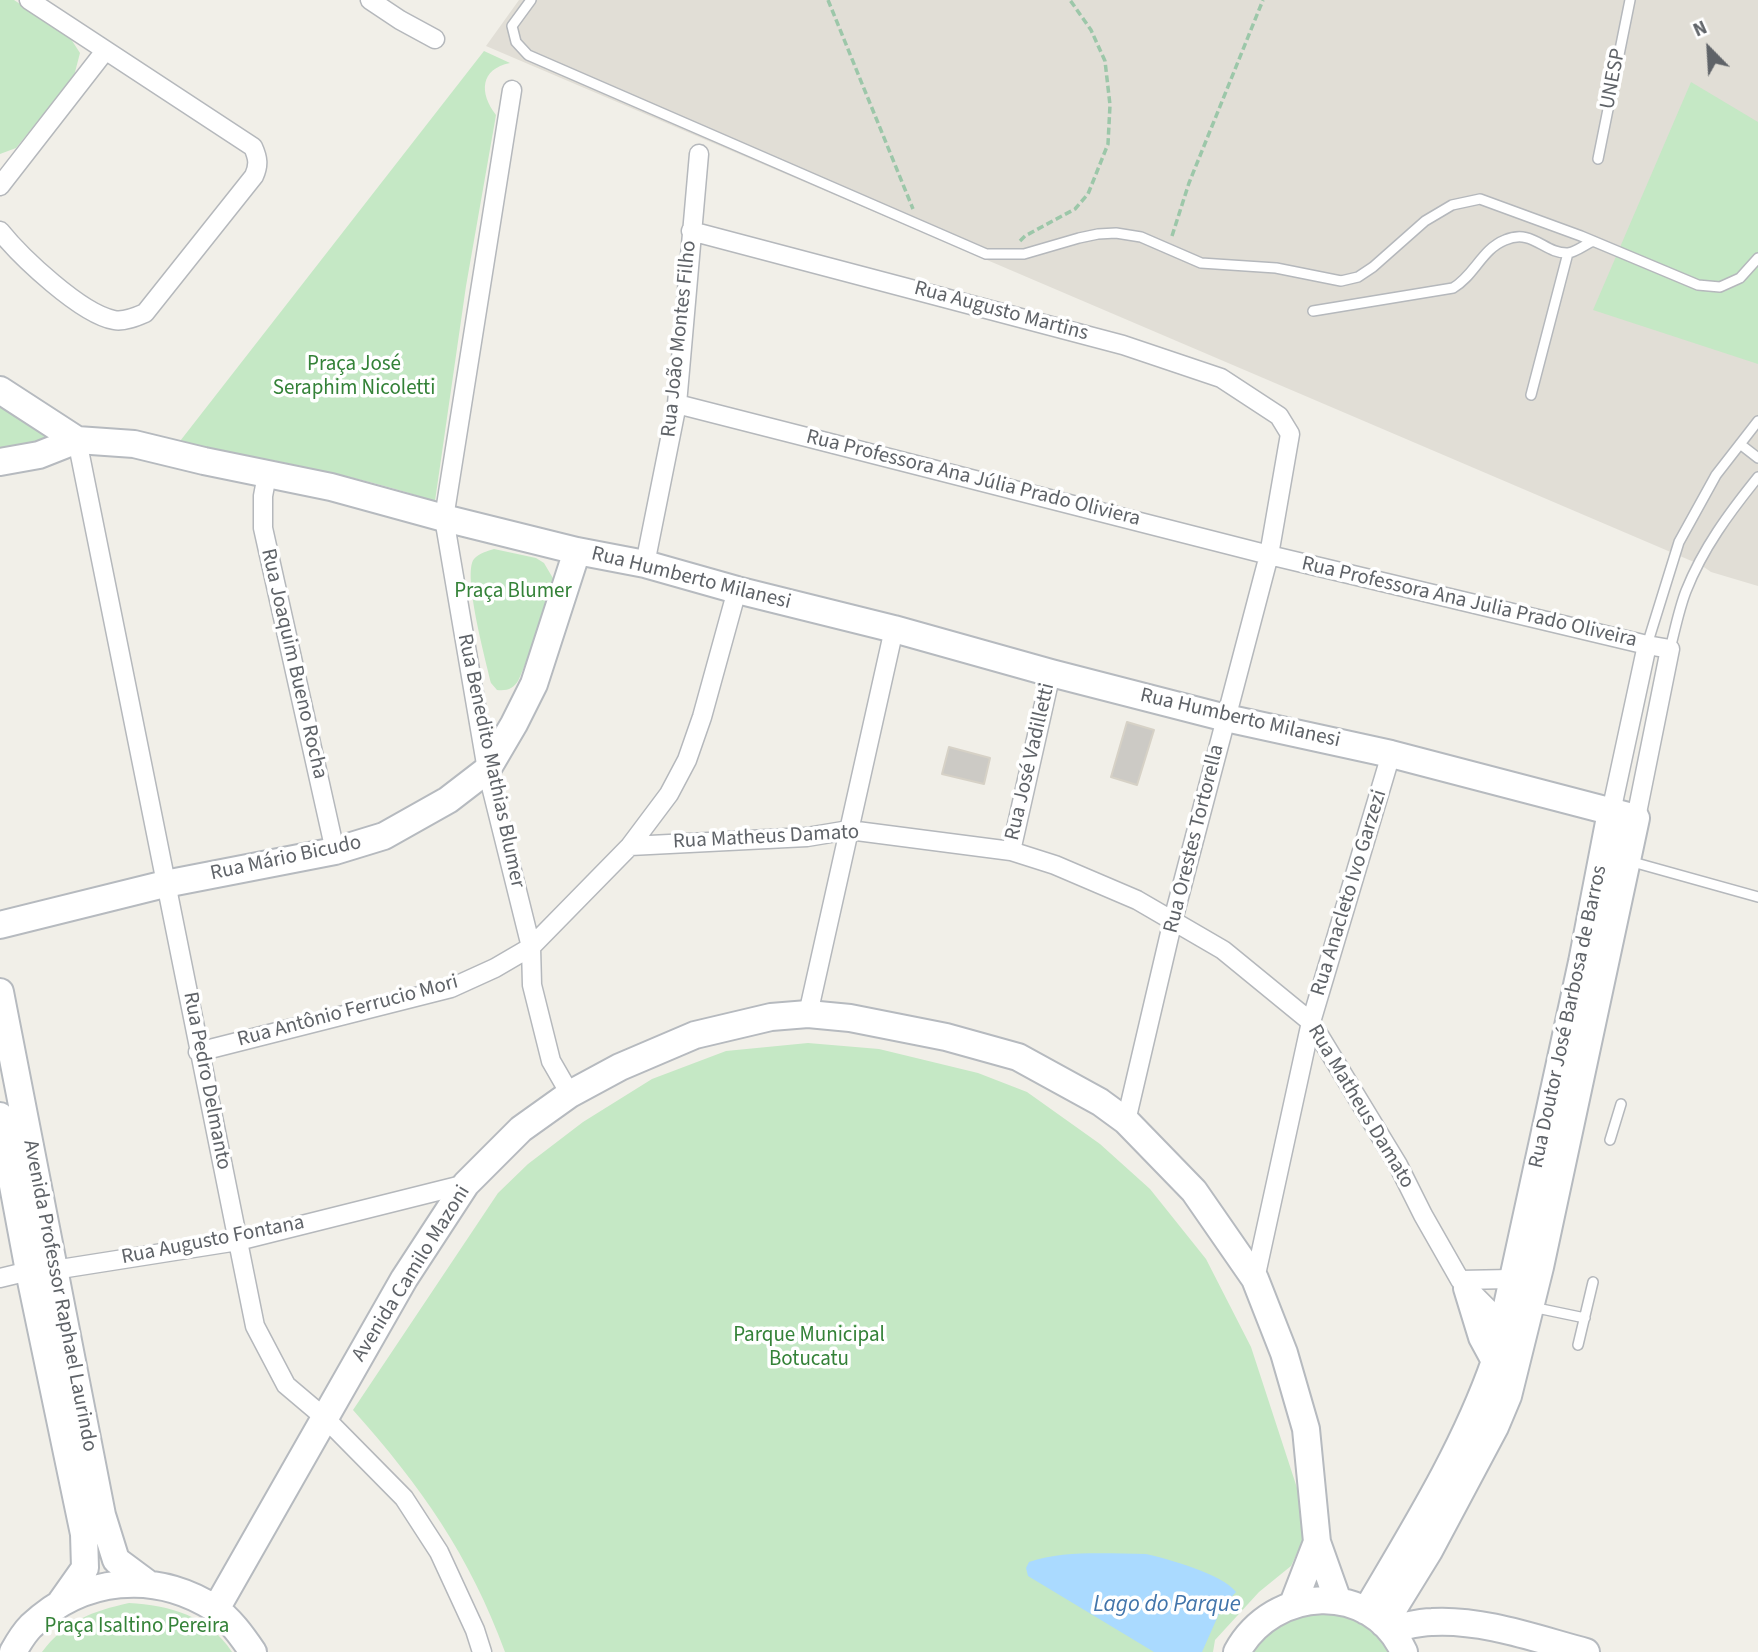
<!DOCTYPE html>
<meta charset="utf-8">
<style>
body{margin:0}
#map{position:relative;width:1758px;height:1652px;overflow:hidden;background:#f1efe8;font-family:"Source Sans 3",sans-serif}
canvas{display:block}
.north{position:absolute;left:1674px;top:14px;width:70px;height:70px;-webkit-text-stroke:5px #fff;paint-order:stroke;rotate:336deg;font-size:19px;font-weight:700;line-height:28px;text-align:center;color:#5f6368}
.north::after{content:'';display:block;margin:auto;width:24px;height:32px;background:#5f6368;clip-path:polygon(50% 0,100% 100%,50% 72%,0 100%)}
</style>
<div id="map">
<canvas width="1758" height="1652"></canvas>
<div class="north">N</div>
</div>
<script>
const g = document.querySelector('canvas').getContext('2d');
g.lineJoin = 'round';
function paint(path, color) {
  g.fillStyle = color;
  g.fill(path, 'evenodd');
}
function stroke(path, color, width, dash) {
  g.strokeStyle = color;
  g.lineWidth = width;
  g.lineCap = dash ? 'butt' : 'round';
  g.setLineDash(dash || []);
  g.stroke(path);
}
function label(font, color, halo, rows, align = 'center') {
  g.font = font + ' "Source Sans 3",sans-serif';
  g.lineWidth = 7;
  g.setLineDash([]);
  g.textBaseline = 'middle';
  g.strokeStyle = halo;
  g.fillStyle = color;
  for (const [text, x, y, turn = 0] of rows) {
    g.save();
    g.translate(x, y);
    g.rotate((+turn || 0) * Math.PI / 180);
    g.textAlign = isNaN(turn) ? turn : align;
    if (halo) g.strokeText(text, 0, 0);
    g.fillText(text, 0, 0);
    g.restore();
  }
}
const education = new Path2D(`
 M519,0h1239v586l-47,-14 -10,-7 -1215,-519z`);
const green = new Path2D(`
 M0,0h14l55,36 11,17 -6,23 -10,13 -48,59 -16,6z
 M484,51l26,12c-30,6 -31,30 -14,52l-30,171 -31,215c-85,-27 -169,-44 -258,-56z
 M1691,82l67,40v242l-165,-54z
 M0,404l57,34 -57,11z
 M494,549l42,9 8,5 10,17 -3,22 -32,77c-5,10 -12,12 -22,11l-6,-7c-5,-22 -29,-109 -17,-124 5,-6 14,-8 20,-10z
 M808,1043l71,6 99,24 49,19 73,52 50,45 56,70 45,88 48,147 8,38 -16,34 -32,26 -44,48 -2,12h-708c-35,-96 -84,-166 -152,-242l145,-217 30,-29 55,-42 69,-43 74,-28z
 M129,1603c40,2 80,13 103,49h-190c23,-31 51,-41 87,-49z
 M1323,1613c30,3 50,15 67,39h-138c16,-27 42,-36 71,-39z`);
const water = new Path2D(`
 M1146,1554c22,5 77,20 90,38l-14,15 -20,45h-48l-126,-76 -2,-8 3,-6c36,-12 79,-8 117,-8z`);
const building = new Path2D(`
 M1127,722l27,8 -17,55 -26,-8z
 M949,747l41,11 -6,26 -42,-10z`);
const path = new Path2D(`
 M828,0l85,209
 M1172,236l17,-53 74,-183
 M1020,241l5,-5 50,-27 13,-15 20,-50 2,-39 -5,-44 -14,-31 -21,-30`);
const lane = new Path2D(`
 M531,0l-19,26 4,16 12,13 458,199h38l55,-16 19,-4 18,-1 25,4 60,26 75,5 65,13 17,-4 15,-10 52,-46 27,-16 28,-6 101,37 117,49 22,2 20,-9 18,-20
 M1598,159l32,-159
 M1313,311l140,-23c21,-12 29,-39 52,-48 28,-12 39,14 63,13 8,-1 18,-9 25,-12
 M1531,395l37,-142
 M1740,444l18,14
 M1647,645l32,-103 37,-67 42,-54
 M1670,649c5,-19 9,-40 16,-58 17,-43 43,-78 72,-114
 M1629,861l129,36
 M1610,1140l11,-36
 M1532,1307l53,11
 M1578,1345l15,-63`);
const street = new Path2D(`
 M370,0l30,20 35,19
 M512,90l-68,428 43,252 44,177 1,38 19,76 19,33
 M0,186l105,-135
 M0,231c21,26 81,83 114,89 10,2 22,-3 31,-7l109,-137c5,-11 4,-18 -1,-29l-224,-147
 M691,231l432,114 98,33 58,38 11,18 -21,121 -96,365 -47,201
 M677,404l592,151 378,90 23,4 -34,169
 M77,440l178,886 31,59 39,33 79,80 35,54 36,78 7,22
 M267,475l-4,21v32l72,323
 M645,564l32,-160 22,-250
 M1611,812l36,-167
 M630,846l177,-9 42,-7 162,21 44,14 82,35 86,50 88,72 87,143 25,50 37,65 43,43
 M1011,851l40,-178
 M808,1014l86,-385
 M198,1052l253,-64 44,-20 36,-21 99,-101 39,-52 18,-34 15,-43 35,-127
 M0,1278l29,-7 25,-1 184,-29 228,-57
 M1255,1279l56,-257 80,-268
 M1460,1280l51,-1`);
const secondary = new Path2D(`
 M0,390l77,50 57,4 70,17 127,26 113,31 133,33 68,13 92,26 157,39 157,44 175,45 165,36 245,64 -96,449 -32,129 -13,31 -66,124 -45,73
 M0,462l39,-7 38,-15
 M0,925l165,-41 170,-33 49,-15 64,-36 39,-30 27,-46 20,-40 43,-133
 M0,992l102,523 14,45 31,23
 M0,1116l29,155 55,263 1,34 -24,34
 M1467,1288l15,49 13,24
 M1293,1604l24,-62
 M216,1609l188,-330 62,-95 55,-55 49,-35 50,-27 75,-32 76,-18 37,-3 42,4 96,19 72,20 82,45 26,19 68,70 61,88 29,74 22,76 11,113 21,59
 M1366,1611c47,-80 98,-161 129,-250l87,-399 29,-150
 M1389,1629c14,-2 29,-7 43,-7 51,-3 105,17 154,30
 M13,1652c5,-9 11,-19 18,-26 52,-49 123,-56 183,-18 16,11 28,28 39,44
 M1237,1652c36,-66 134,-72 167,0`);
const streetNames = [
 ["UNESP",1614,79,-79],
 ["Rua Augusto Martins",1001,312,15],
 ["Rua João Montes Filho",680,339,-84],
 ["Rua Professora Ana Júlia Prado Oliviera",973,479,14],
 ["Rua Humberto Milanesi",691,579,14],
 ["Rua Professora Ana Julia Prado Oliveira",1469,603,13],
 ["Rua Joaquim Bueno Rocha",293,664,77],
 ["Rua Humberto Milanesi",1240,719,13],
 ["Rua Benedito Mathias Blumer",490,761,78],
 ["Rua José Vadilletti",1031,762,-77],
 ["Rua Matheus Damato",766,838,-3],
 ["Rua Orestes Tortorella",1195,839,-76],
 ["Rua Mário Bicudo",286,859,-12],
 ["Rua Anacleto Ivo Garzezi",1350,893,-73],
 ["Rua Antônio Ferrucio Mori",348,1012,-15],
 ["Rua Doutor José Barbosa de Barros",1569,1017,-78],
 ["Rua Pedro Delmanto",206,1081,79],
 ["Rua Matheus Damato",1360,1107,59],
 ["Rua Augusto Fontana",213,1241,-11],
 ["Avenida Camilo Mazoni",412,1274,-58],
 ["Avenida Professor Raphael Laurindo",59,1296,79]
];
const parkNames = [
 ["Praça José",354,365],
 ["Seraphim Nicoletti",354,389],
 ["Praça Blumer",513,592],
 ["Parque Municipal",809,1336],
 ["Botucatu",809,1360],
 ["Praça Isaltino Pereira",137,1627]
];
const waterNames = [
 ["Lago do Parque",1167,1606]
];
paint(education, '#e1ded6');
paint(green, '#c5e8c5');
paint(water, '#aadaff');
paint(building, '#cccac5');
stroke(building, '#d6d1c6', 2);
stroke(lane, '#b5b8bc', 12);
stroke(street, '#b5b8bc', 21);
stroke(secondary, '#b6babf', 30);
stroke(path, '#9cc7a9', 3.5, [7, 3.5]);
stroke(lane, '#fff', 9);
stroke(street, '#fff', 18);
stroke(secondary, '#fff', 26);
label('21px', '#5f6368', '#fff', streetNames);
label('21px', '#348238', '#fff', parkNames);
label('italic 23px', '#4174aa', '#fff', waterNames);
</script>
